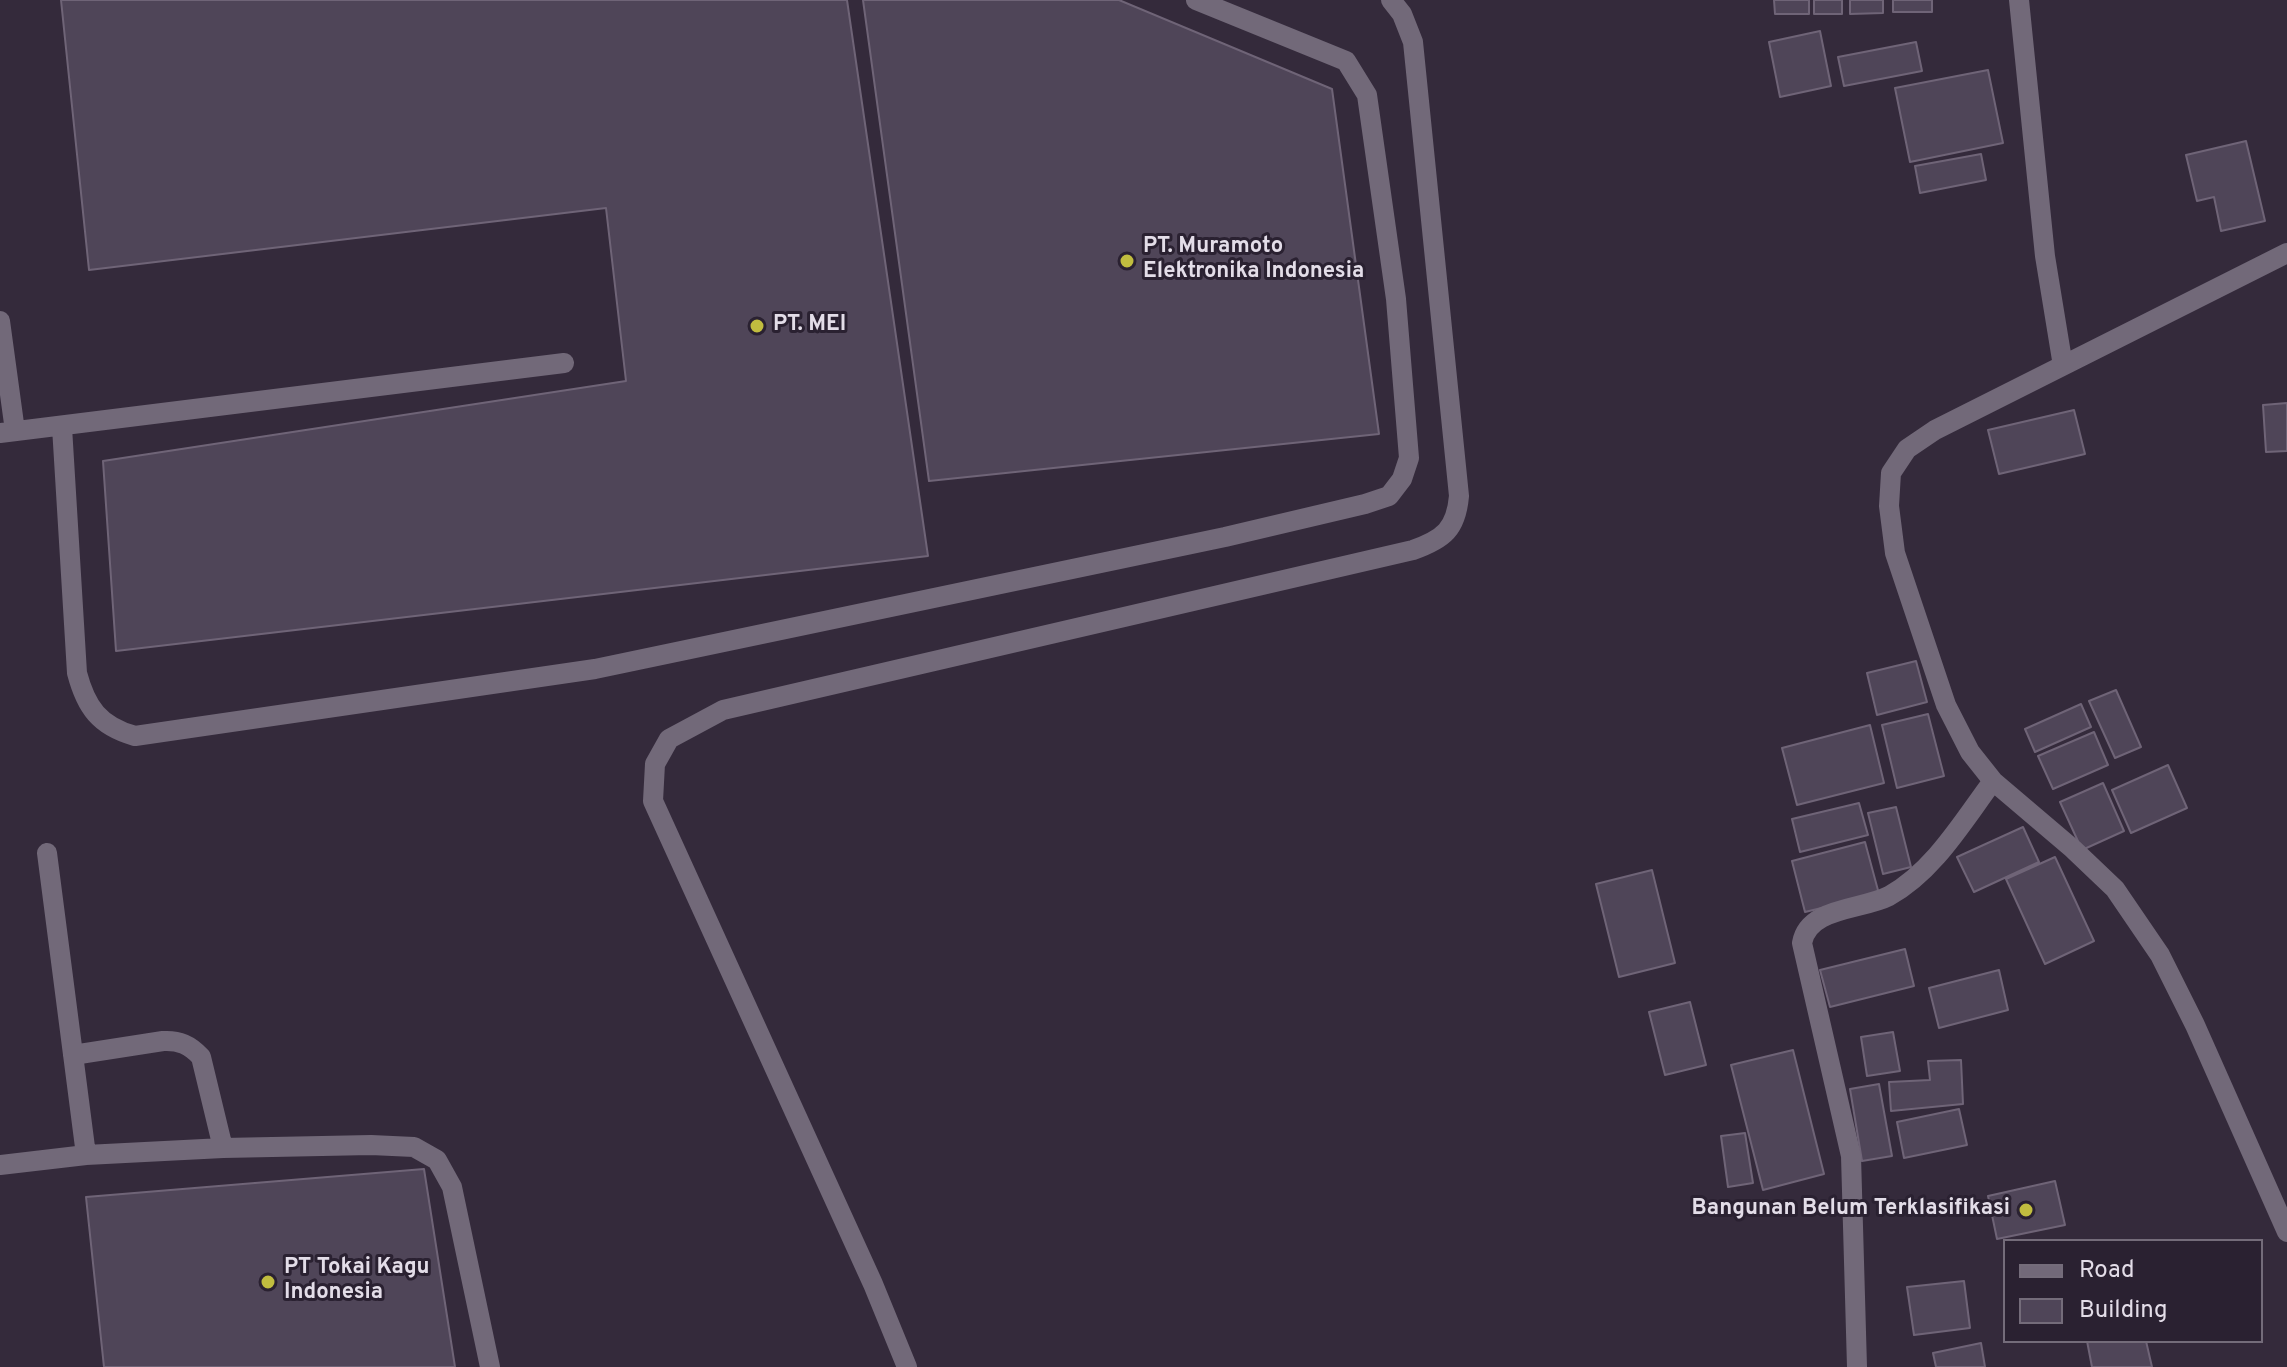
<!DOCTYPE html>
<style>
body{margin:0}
#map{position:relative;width:2287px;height:1367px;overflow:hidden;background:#342a3b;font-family:Overpass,sans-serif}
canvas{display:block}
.legend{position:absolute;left:2003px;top:1239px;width:260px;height:104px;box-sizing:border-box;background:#2a2131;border:2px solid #746c7a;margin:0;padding:10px 14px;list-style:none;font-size:24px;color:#e3dde8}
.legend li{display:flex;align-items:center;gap:16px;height:40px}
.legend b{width:40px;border:2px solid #746c7a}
</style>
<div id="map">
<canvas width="2287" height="1367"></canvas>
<ul class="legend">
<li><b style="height:10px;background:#726979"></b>Road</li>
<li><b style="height:22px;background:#4f4558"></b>Building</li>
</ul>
</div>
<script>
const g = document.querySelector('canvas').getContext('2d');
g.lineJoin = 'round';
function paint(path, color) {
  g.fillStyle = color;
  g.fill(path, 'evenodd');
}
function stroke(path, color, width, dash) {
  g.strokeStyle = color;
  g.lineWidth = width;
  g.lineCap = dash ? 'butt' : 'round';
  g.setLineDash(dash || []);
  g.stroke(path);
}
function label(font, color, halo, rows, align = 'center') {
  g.font = font + ' Overpass,sans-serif';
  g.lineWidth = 6;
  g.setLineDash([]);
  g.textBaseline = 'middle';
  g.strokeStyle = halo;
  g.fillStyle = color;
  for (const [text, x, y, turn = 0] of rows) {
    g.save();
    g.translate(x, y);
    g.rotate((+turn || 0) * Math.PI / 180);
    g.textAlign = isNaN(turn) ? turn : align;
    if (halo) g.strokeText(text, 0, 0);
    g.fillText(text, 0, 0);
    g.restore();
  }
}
const building = new Path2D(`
 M61,0h786l81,556 -812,95 -13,-190 523,-80 -20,-173 -517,62z
 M863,0h256l213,89 47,345 -450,47z
 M1774,0h35v14h-34z
 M1814,0h28v14h-28z
 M1850,0h33v13l-33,1z
 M1893,0h39v12h-39z
 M1820,31l11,55 -51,11 -11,-55z
 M1916,42l6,29 -78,15 -6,-29z
 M1988,70l15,73 -93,19 -15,-74z
 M2246,141l19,80 -44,10 -7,-34 -17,4 -11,-46z
 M1981,154l5,26 -66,13 -5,-27z
 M2287,403v48l-21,1 -3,-47z
 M2074,410l11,44 -86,20 -11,-44z
 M1916,661l11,41 -50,13 -10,-42z
 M2116,690l25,57 -26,11 -26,-57z
 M2081,704l10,23 -56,25 -10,-23z
 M1928,714l16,62 -47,12 -15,-63z
 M1870,725l14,58 -87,22 -15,-57z
 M2094,732l14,33 -55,24 -15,-33z
 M2168,765l19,43 -56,25 -19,-43z
 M2103,783l21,48 -42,19 -22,-48z
 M1859,803l9,32 -68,17 -8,-33z
 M1896,807l15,60 -28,7 -15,-61z
 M2023,827l16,35 -65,30 -17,-35z
 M1865,842l14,52 -74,18 -13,-51z
 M2055,857l39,84 -49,23 -39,-85z
 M1652,870l23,93 -56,14 -23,-93z
 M1905,949l9,37 -84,21 -10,-37z
 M1999,970l9,40 -69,18 -10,-40z
 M1690,1002l16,63 -41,10 -16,-63z
 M1893,1032l7,39 -33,5 -6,-39z
 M1793,1050l31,124 -61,16 -32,-125z
 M1961,1060l2,44 -72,7 -2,-29 41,-2 -2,-19z
 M1879,1084l13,72 -30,5 -12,-72z
 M1959,1109l8,36 -63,13 -7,-36z
 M1745,1133l8,50 -25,4 -7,-51z
 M424,1169l31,198h-351l-18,-170z
 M2055,1181l10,44 -68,14 -9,-43z
 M1964,1281l6,47 -56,7 -7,-48z
 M2087,1341h59l6,26h-60z
 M1981,1343l4,24h-49l-3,-14z`);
const minor = new Path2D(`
 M2019,0l26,256 18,110
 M2287,253l-352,177 -28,19 -16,24 -2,33 6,47 51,152 24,47 23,29 80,68 42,40 45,66 35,70 92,207
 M0,321l15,110
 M62,427l15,246c9,34 22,53 58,63l460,-67 630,-132 140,-33 24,-8 13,-17 7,-21 -13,-159 -29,-204 -21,-34 -150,-61
 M0,433l564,-70
 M47,853l39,302
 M73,1055l90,-14c16,-1 27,4 38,16l22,91
 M0,1165l86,-10 137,-7 148,-3 43,2 23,13 15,27 38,180
 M907,1367l-34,-83 -220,-483 2,-37 14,-25 54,-29 690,-160c31,-11 43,-21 46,-54l-46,-454 -11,-28 -11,-14
 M1857,1367l-6,-211 -49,-213c6,-36 60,-33 87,-47 45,-25 74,-75 104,-115`);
const markers = [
 [1127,261,8,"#c1bd3f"],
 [757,326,8,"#c1bd3f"],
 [2026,1210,8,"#c1bd3f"],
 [268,1282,8,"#c1bd3f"]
];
const poiNames = [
 ["PT. Muramoto",1143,248],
 ["Elektronika Indonesia",1143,273],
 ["PT. MEI",773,326],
 ["Bangunan Belum Terklasifikasi",2010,1210,"right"],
 ["PT Tokai Kagu",284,1269],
 ["Indonesia",284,1294]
];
paint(building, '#4f4558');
stroke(building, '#6f6477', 2);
stroke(minor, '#726979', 20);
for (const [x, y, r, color] of markers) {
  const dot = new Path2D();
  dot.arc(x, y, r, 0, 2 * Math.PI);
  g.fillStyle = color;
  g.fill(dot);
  stroke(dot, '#2a2131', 3);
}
label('bold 22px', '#e3dde8', '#2a2131', poiNames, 'left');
</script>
